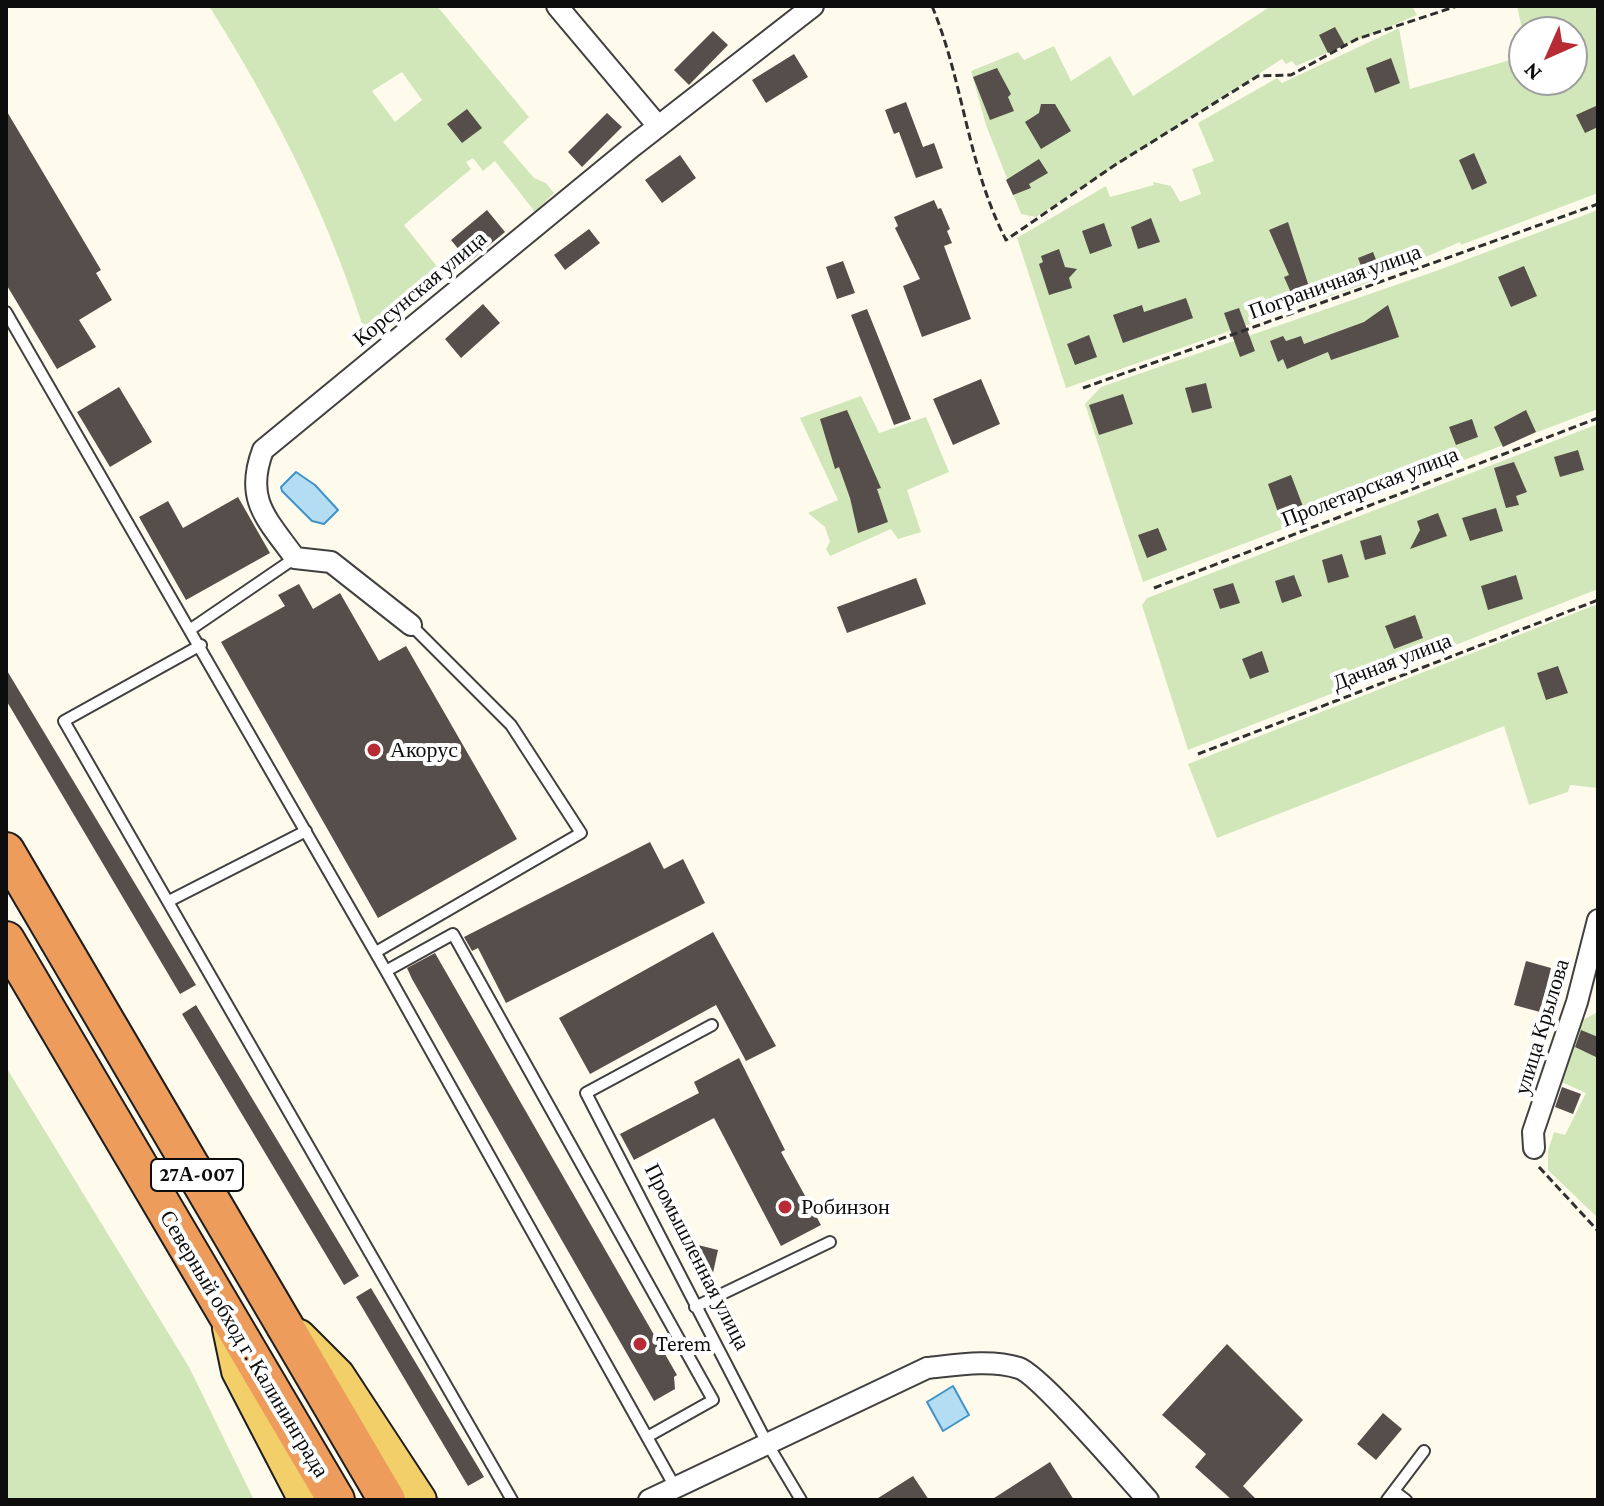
<!DOCTYPE html>
<meta charset="utf-8">
<style>
body{margin:0}
#map{position:relative;width:1604px;height:1506px;overflow:hidden;background:#fefbed;font-family:"Crimson Pro",serif}
canvas{display:block}
.frame{position:absolute;inset:0;border:8px solid #0d0d0d;pointer-events:none}
.north{position:absolute;left:1508px;top:16px;width:80px;height:80px;box-sizing:border-box;background:#fff;border:2px solid #9e9e9e;border-radius:50%;rotate:225deg;font-size:22px;font-weight:700;line-height:32px;text-align:center;color:#0d0d0d}
.north::after{content:'';display:block;margin:auto;width:28px;height:36px;background:#b62b34;clip-path:polygon(50% 0,100% 100%,50% 72%,0 100%)}
</style>
<div id="map">
<canvas width="1604" height="1506"></canvas>
<div class="frame"></div>
<div class="north">N</div>
</div>
<script>
const g = document.querySelector('canvas').getContext('2d');
g.lineJoin = 'round';
function paint(path, color) {
  g.fillStyle = color;
  g.fill(path, 'evenodd');
}
function stroke(path, color, width, dash) {
  g.strokeStyle = color;
  g.lineWidth = width;
  g.lineCap = dash ? 'butt' : 'round';
  g.setLineDash(dash || []);
  g.stroke(path);
}
function label(font, color, halo, rows, align = 'center') {
  g.font = font + ' "Crimson Pro",serif';
  g.lineWidth = 8;
  g.setLineDash([]);
  g.textBaseline = 'middle';
  g.strokeStyle = halo;
  g.fillStyle = color;
  for (const [text, x, y, turn = 0] of rows) {
    g.save();
    g.translate(x, y);
    g.rotate((+turn || 0) * Math.PI / 180);
    g.textAlign = isNaN(turn) ? turn : align;
    if (halo) g.strokeText(text, 0, 0);
    g.fillText(text, 0, 0);
    g.restore();
  }
}
const green = new Path2D(`
 M209,6h228l92,111 -26,25 31,36 12,5 8,10 -19,19 -40,-51 -12,10 -10,-13 -7,4 5,7 -67,56 43,54 -79,64c-36,-120 -92,-231 -159,-337zM402,72l20,28 -27,22 -23,-31z
 M1271,6h141l5,9 -121,51 -4,-5 -6,3 -4,-5 -246,158 -15,-3 -35,-89 -15,-54 47,-19 6,8 30,-14 17,35 39,-25 23,40z
 M1517,6h77l4,8v179l-137,52 -1,-3 -98,43 -296,103 -49,-150 89,-52 4,11 44,-12 -1,-3 18,4 9,16 21,-8 -9,-25 22,-8 -16,-38 79,-45 5,5 117,-55 11,61 114,-33v24h48v-48h-48v6z
 M1598,210v199l-455,173 -58,-178 16,-17 335,-116z
 M861,396l18,37 47,-16 23,55 -42,18 14,42 -23,7 -7,-10 -61,27 -4,-7 4,-7 -5,-15 -17,-14 30,-13 -38,-82z
 M1598,424v165l-410,161 -46,-145 5,-7z
 M1598,604v184l-28,-3 -2,7 -39,13 -25,-79 -287,112 -29,-74z
 M1596,1013l2,1v204l-50,-48v-19l6,-19 11,3 21,-42 -29,-13 17,-56z
 M6,1067l183,300 65,133h-248z`);
const water = new Path2D(`
 M296,472l19,13 23,25 -14,14 -12,-3 -30,-30 -1,-4z
 M953,1386l16,29 -26,16 -16,-29z`);
const building = new Path2D(`
 M1335,27l10,18 -17,8 -9,-18z
 M713,31l15,14 -39,40 -15,-15z
 M794,54l14,23 -42,26 -14,-23z
 M1391,58l9,25 -25,10 -9,-25z
 M997,68l14,26 -3,3 6,14 -24,9 -17,-43z
 M906,102l17,45 11,-4 9,25 -27,10 -17,-46 -5,2 -9,-24z
 M1041,104h14l16,27 -30,18 -16,-27 14,-9z
 M1598,105v22l-13,6 -9,-18z
 M467,109l15,19 -20,15 -15,-19z
 M6,110l95,160 -5,3 16,27 -33,20 17,27 -39,22 -51,-85z
 M607,113l15,14 -40,40 -14,-15z
 M1474,153l13,30 -15,7 -13,-30z
 M680,155l16,23 -34,25 -17,-23z
 M1039,159l9,14 -19,11 2,4 -18,7 -7,-15z
 M934,200l4,9 3,-1 9,21 -3,2 5,12 -8,3 27,73 -49,18 -19,-51 17,-7 -25,-51 3,-2 -4,-9z
 M487,210l18,22 -36,30 -18,-22z
 M1151,218l9,24 -22,7 -7,-22z
 M1288,222l25,77 -16,7 -13,-29 5,-2 -20,-45z
 M1104,223l8,23 -22,8 -8,-23z
 M589,229l11,14 -35,27 -11,-15z
 M1059,249l6,18 12,2 -8,9 3,10 -23,7 -10,-31 4,-2 -2,-6z
 M1373,252l7,18 -15,6 -7,-18z
 M843,261l12,32 -18,6 -11,-32z
 M1524,266l13,30 -26,11 -13,-30z
 M1186,298l7,20 -70,25 -10,-28 29,-10 2,7z
 M483,304l17,19 -39,35 -16,-19z
 M1388,305l11,32 -68,23 -3,-8 -41,17 -4,-10 -5,3 -8,-21 13,-5 3,5 15,-5 3,8 60,-22z
 M1239,308l16,43 -15,6 -16,-44z
 M867,309l44,110 -17,6 -43,-110z
 M1089,335l8,22 -22,8 -8,-21z
 M981,379l19,45 -47,21 -20,-46z
 M1206,383l6,25 -20,5 -7,-25z
 M119,387l33,55 -42,25 -33,-55z
 M1123,394l10,30 -34,11 -10,-30z
 M847,410l34,78 -4,1 11,33 -30,11 -8,-35 -11,-31 -4,2 -15,-50z
 M1526,410l10,22 -33,15 -9,-20z
 M1472,419l6,18 -22,8 -7,-18z
 M1578,450l6,20 -24,7 -6,-20z
 M1514,462l13,30 -11,4 3,9 -13,3 -12,-40z
 M1291,475l13,34 -24,9 -12,-34z
 M238,497l32,56 -84,47 -47,-83 29,-16 15,27z
 M1496,508l7,23 -33,10 -8,-23z
 M1438,513l9,23 -37,13 10,-19 -3,-9z
 M1158,528l9,22 -20,8 -9,-23z
 M1381,535l5,19 -21,6 -5,-19z
 M1342,554l7,23 -21,6 -6,-23z
 M1294,575l8,21 -20,7 -7,-22z
 M1516,575l7,24 -35,11 -7,-24z
 M916,578l10,26 -79,29 -10,-26z
 M1233,583l7,20 -20,6 -7,-20z
 M299,584l14,25 27,-16 39,68 27,-15 111,193 -139,79 -157,-276 64,-36 -7,-11z
 M1415,615l8,23 -29,11 -9,-23z
 M1262,651l7,21 -19,7 -8,-20z
 M1558,666l10,27 -22,7 -9,-27z
 M6,669l190,316 -16,9 -174,-294z
 M650,842l14,27 19,-10 22,44 -199,100 -28,-55 -6,3 -8,-14z
 M713,932l63,114 -30,15 -30,-56 -126,69 -31,-56z
 M435,953l242,422 -3,2 1,12 -21,12 -242,-422 -5,-11z
 M1526,961l25,7 -11,44 -26,-7z
 M196,1005l163,271 -15,9 -162,-271z
 M1581,1030l17,7v21l-23,-11z
 M739,1058l46,92 -4,2 40,73 -40,21 -67,-128 -80,42 -14,-26 79,-41 -5,-11z
 M1562,1087l19,7 -8,20 -18,-7z
 M698,1245l20,5 -5,23 -21,-5z
 M371,1288l113,189 -16,9 -112,-189z
 M1227,1344l76,76 -60,66 14,14h-25l-37,-33 11,-13 -44,-39z
 M1383,1413l19,16 -26,31 -19,-16z
 M1050,1462l24,38h-83z
 M913,1476l16,24h-54z`);
const path = new Path2D(`
 M932,6c32,77 35,158 74,234l109,-75 143,-89 33,-1 66,-36 100,-33
 M1083,388l515,-184
 M1154,588l444,-170
 M1198,754l400,-154
 M1539,1167l59,64`);
const lane = new Path2D(`
 M6,312l380,659 289,516
 M191,629l104,-71
 M201,645l-137,76 448,779
 M169,901l137,-70
 M376,952l205,-119 -70,-108 -100,-100
 M386,971l67,-37 260,466 -66,37
 M712,1025l-126,68 181,350 34,57
 M695,1307l135,-65
 M1394,1491l12,9
 M1387,1500l37,-49`);
const street = new Path2D(`
 M557,6l101,120
 M411,625l-80,-63 -36,-4c-28,-39 -51,-58 -32,-108l370,-304 180,-140
 M1534,1148l-1,-16 44,-130 21,-82
 M649,1500l278,-132c29,-3 63,-9 92,0 21,7 109,110 129,132`);
const primary = new Path2D(`
 M229,1328l9,43 67,129
 M299,1336l39,39 82,125`);
const highway = new Path2D(`
 M6,851l381,649
 M6,940l330,560`);
const markers = [
 [374,750,8,"#b62b34"],
 [785,1207,8,"#b62b34"],
 [640,1344,8,"#b62b34"]
];
const shields = [
 [197,1175,92]
];
const shieldNames = [
 ["27А-007",197,1175]
];
const streetNames = [
 ["Пограничная улица",1335,282,-20],
 ["Корсунская улица",420,289,-40],
 ["Пролетарская улица",1370,487,-21],
 ["Дачная улица",1392,662,-21],
 ["улица Крылова",1542,1027,-73],
 ["Промышленная улица",697,1257,63],
 ["Северный обход г. Калининграда",244,1344,59]
];
const poiNames = [
 ["Акорус",390,750],
 ["Робинзон",801,1207],
 ["Terem",656,1344]
];
paint(green, '#d1e7b9');
paint(water, '#b4ddf3');
stroke(water, '#3f93c7', 2);
paint(building, '#554e4a');
stroke(lane, '#404040', 14);
stroke(street, '#404040', 24);
stroke(primary, '#1e1e1e', 36);
stroke(highway, '#1e1e1e', 40);
stroke(path, '#2f2f2f', 3, [8, 4]);
stroke(lane, '#fff', 10);
stroke(street, '#fff', 20);
stroke(primary, '#f2cf69', 32);
stroke(highway, '#ee9c5c', 36);
for (const [x, y, r, color] of markers) {
  const dot = new Path2D();
  dot.arc(x, y, r, 0, 2 * Math.PI);
  g.fillStyle = color;
  g.fill(dot);
  stroke(dot, '#fff', 3);
}
for (const [x, y, w] of shields) {
  const box = new Path2D();
  box.roundRect(x - w / 2, y - 16, w, 32, 6);
  g.fillStyle = '#fff';
  g.fill(box);
  stroke(box, '#0d0d0d', 2);
}
label('bold 20px', '#0d0d0d', null, shieldNames);
label('22px', '#0d0d0d', '#fff', streetNames);
label('22px', '#0d0d0d', '#fff', poiNames, 'left');
</script>
